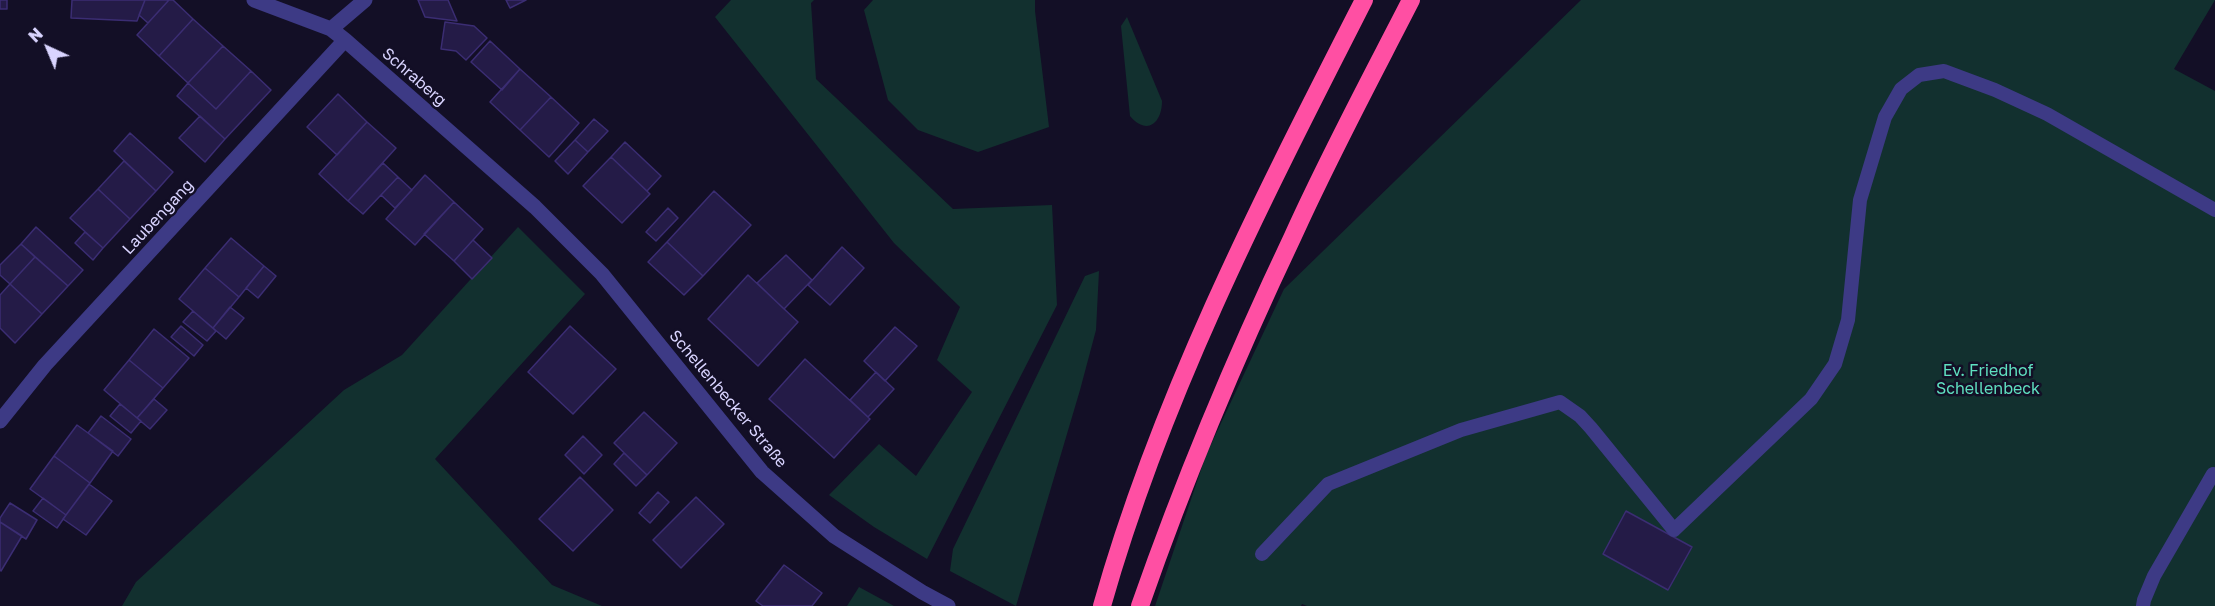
<!DOCTYPE html>
<meta charset="utf-8">
<style>
body{margin:0}
#map{position:relative;width:2215px;height:606px;overflow:hidden;background:#130f26;font-family:"Golos Text",sans-serif}
canvas{display:block}
.north{position:absolute;left:18px;top:18px;width:60px;height:60px;-webkit-text-stroke:4px #130f26;paint-order:stroke;rotate:316deg;font-size:16px;font-weight:700;line-height:24px;text-align:center;color:#d9d4ff}
.north::after{content:'';display:block;margin:auto;width:21px;height:27px;background:#d9d4ff;clip-path:polygon(50% 0,100% 100%,50% 72%,0 100%)}
</style>
<div id="map">
<canvas width="2215" height="606"></canvas>
<div class="north">N</div>
</div>
<script>
const g = document.querySelector('canvas').getContext('2d');
g.lineJoin = 'round';
function paint(path, color) {
  g.fillStyle = color;
  g.fill(path, 'evenodd');
}
function stroke(path, color, width, dash) {
  g.strokeStyle = color;
  g.lineWidth = width;
  g.lineCap = dash ? 'butt' : 'round';
  g.setLineDash(dash || []);
  g.stroke(path);
}
function label(font, color, halo, rows, align = 'center') {
  g.font = font + ' "Golos Text",sans-serif';
  g.lineWidth = 5;
  g.setLineDash([]);
  g.textBaseline = 'middle';
  g.strokeStyle = halo;
  g.fillStyle = color;
  for (const [text, x, y, turn = 0] of rows) {
    g.save();
    g.translate(x, y);
    g.rotate((+turn || 0) * Math.PI / 180);
    g.textAlign = isNaN(turn) ? turn : align;
    if (halo) g.strokeText(text, 0, 0);
    g.fillText(text, 0, 0);
    g.restore();
  }
}
const green = new Path2D(`
 M731,0h83l-3,3 5,76 137,130 99,-4 5,100 -130,254 -53,-32 -45,-32 50,-51 37,32 56,-84 -35,-32 23,-53 -66,-64 -179,-226z
 M873,0h162v11l14,116 -71,25 -60,-22 -30,-30 -24,-90z
 M1581,0h634l-41,69 41,22v515h-908l-5,-2 -1,2h-146l51,-151 78,-166z
 M1127,17l35,84c0,22 -15,35 -32,15l-9,-90z
 M518,227l67,67 -150,165 117,126 50,21h-480l14,-24 208,-192 58,-35z
 M1099,271l-3,59 -16,60 -64,216 -66,-35 3,-22 132,-273z
 M859,587l35,19h-47z`);
const building = new Path2D(`
 M0,0h7v9h-7z
 M72,0h73l-8,21 -66,-3z
 M145,0h24l-21,23 -9,-8z
 M169,0h4l20,19 -34,37 -22,-21z
 M418,0h30l9,21 -32,-4z
 M506,0h20l-16,8z
 M193,19l30,27 -35,37 -29,-27z
 M445,22l29,4 13,12 -21,22 -10,-9 -15,-2z
 M490,41l30,28 -18,21 -31,-28z
 M223,46l28,25 -35,38 -28,-26z
 M520,69l31,28 -31,33 -30,-28z
 M251,71l20,19 -46,49 -48,-43 11,-13 28,26z
 M338,94l29,28 -30,33 -30,-28z
 M551,97l28,26 -30,34 -29,-27z
 M200,116l25,23 -20,23 -26,-24z
 M594,119l14,12 -20,21 -13,-12z
 M367,122l29,26 -48,53 -29,-27z
 M130,133l43,39 -17,19 -42,-40z
 M575,140l13,12 -20,22 -13,-13z
 M625,142l36,34 -14,15 -36,-34z
 M611,157l39,37 -28,29 -39,-37z
 M124,161l32,30 -26,28 -32,-30z
 M383,163l15,14 -35,37 -15,-13z
 M425,175l29,27 -39,43 -29,-26z
 M398,177l14,13 -17,18 -14,-13z
 M98,189l32,30 -27,29 -33,-30z
 M714,191l37,34 -48,51 -36,-34z
 M454,202l29,27 -29,32 -30,-27z
 M668,208l10,10 -22,23 -10,-9z
 M36,227l47,43 -15,16 -47,-42z
 M85,232l18,16 -10,12 -18,-17z
 M231,238l33,28 -25,31 -34,-29z
 M473,240l19,18 -20,21 -18,-18z
 M667,242l36,34 -19,19 -36,-33z
 M21,244l14,13 -25,27 -10,-9v-10z
 M842,247l22,21 -34,37 -22,-20z
 M786,255l26,25 -28,29 -27,-26z
 M35,257l33,29 -26,28 -32,-30z
 M264,266l12,10 -18,22 -12,-10z
 M205,268l34,29 -26,31 -34,-29z
 M748,275l50,47 -40,44 -50,-47z
 M10,284l32,30 -27,29 -15,-15v-33z
 M230,307l14,11 -18,21 -13,-11z
 M193,311l23,20 -9,10 -24,-19z
 M181,326l22,19 -9,11 -23,-19z
 M570,326l46,43 -43,45 -45,-42z
 M895,327l22,19 -32,35 -21,-20z
 M154,329l35,29 -26,30 -34,-28z
 M805,359l65,60 -36,39 -65,-59z
 M129,360l34,28 -26,30 -33,-28z
 M876,372l18,17 -26,28 -18,-17z
 M154,399l13,11 -17,19 -13,-11z
 M120,404l21,17 -10,12 -21,-17z
 M644,412l33,31 -30,32 -33,-32z
 M101,416l30,23 -13,17 -30,-23z
 M77,425l36,26 -23,32 -36,-27z
 M583,436l19,19 -18,19 -19,-19z
 M624,453l23,22 -11,11 -22,-22z
 M54,456l36,27 -24,32 -36,-26z
 M580,477l33,33 -40,41 -34,-32z
 M89,484l23,17 -26,34 -23,-16z
 M658,492l11,10 -19,21 -11,-10z
 M696,497l28,27 -43,44 -28,-28z
 M43,498l23,17 -9,13 -24,-17z
 M10,503l27,17 -11,19 -26,-17v-4z
 M1626,511l66,36 -24,43 -65,-36z
 M0,522l22,14 -21,35 -1,-1z
 M784,565l38,28 -10,13h-49l-7,-5z`);
const lane = new Path2D(`
 M1262,554l66,-70 133,-54 99,-28 20,14 11,12 83,102 137,-131 24,-35 13,-44 12,-120 25,-83 16,-28 18,-14 25,-4 51,19 52,24 168,96
 M2143,606l1,-6 10,-24 59,-102`);
const street = new Path2D(`
 M254,0l77,29 14,11 190,167 67,67 160,198 72,64 88,56 26,14
 M331,29l34,-29
 M0,421l45,-56 300,-325`);
const highway = new Path2D(`
 M1102,606c60,-213 162,-410 262,-606
 M1140,606c44,-126 96,-250 153,-370 36,-80 78,-158 118,-236`);
const streetNames = [
 ["Schraberg",414,77,41],
 ["Laubengang",158,217,-47],
 ["Schellenbecker Straße",728,399,50]
];
const parkNames = [
 ["Ev. Friedhof",1988,371],
 ["Schellenbeck",1988,389]
];
paint(green, '#12302f');
paint(building, '#241b47');
stroke(building, '#3b2d73', 1.5);
stroke(lane, '#3d3a85', 14);
stroke(street, '#3d3a85', 15);
stroke(highway, '#ff4fa3', 18);
label('16px', '#d9d4ff', '#130f26', streetNames);
label('16px', '#5fe0c0', '#130f26', parkNames);
</script>
